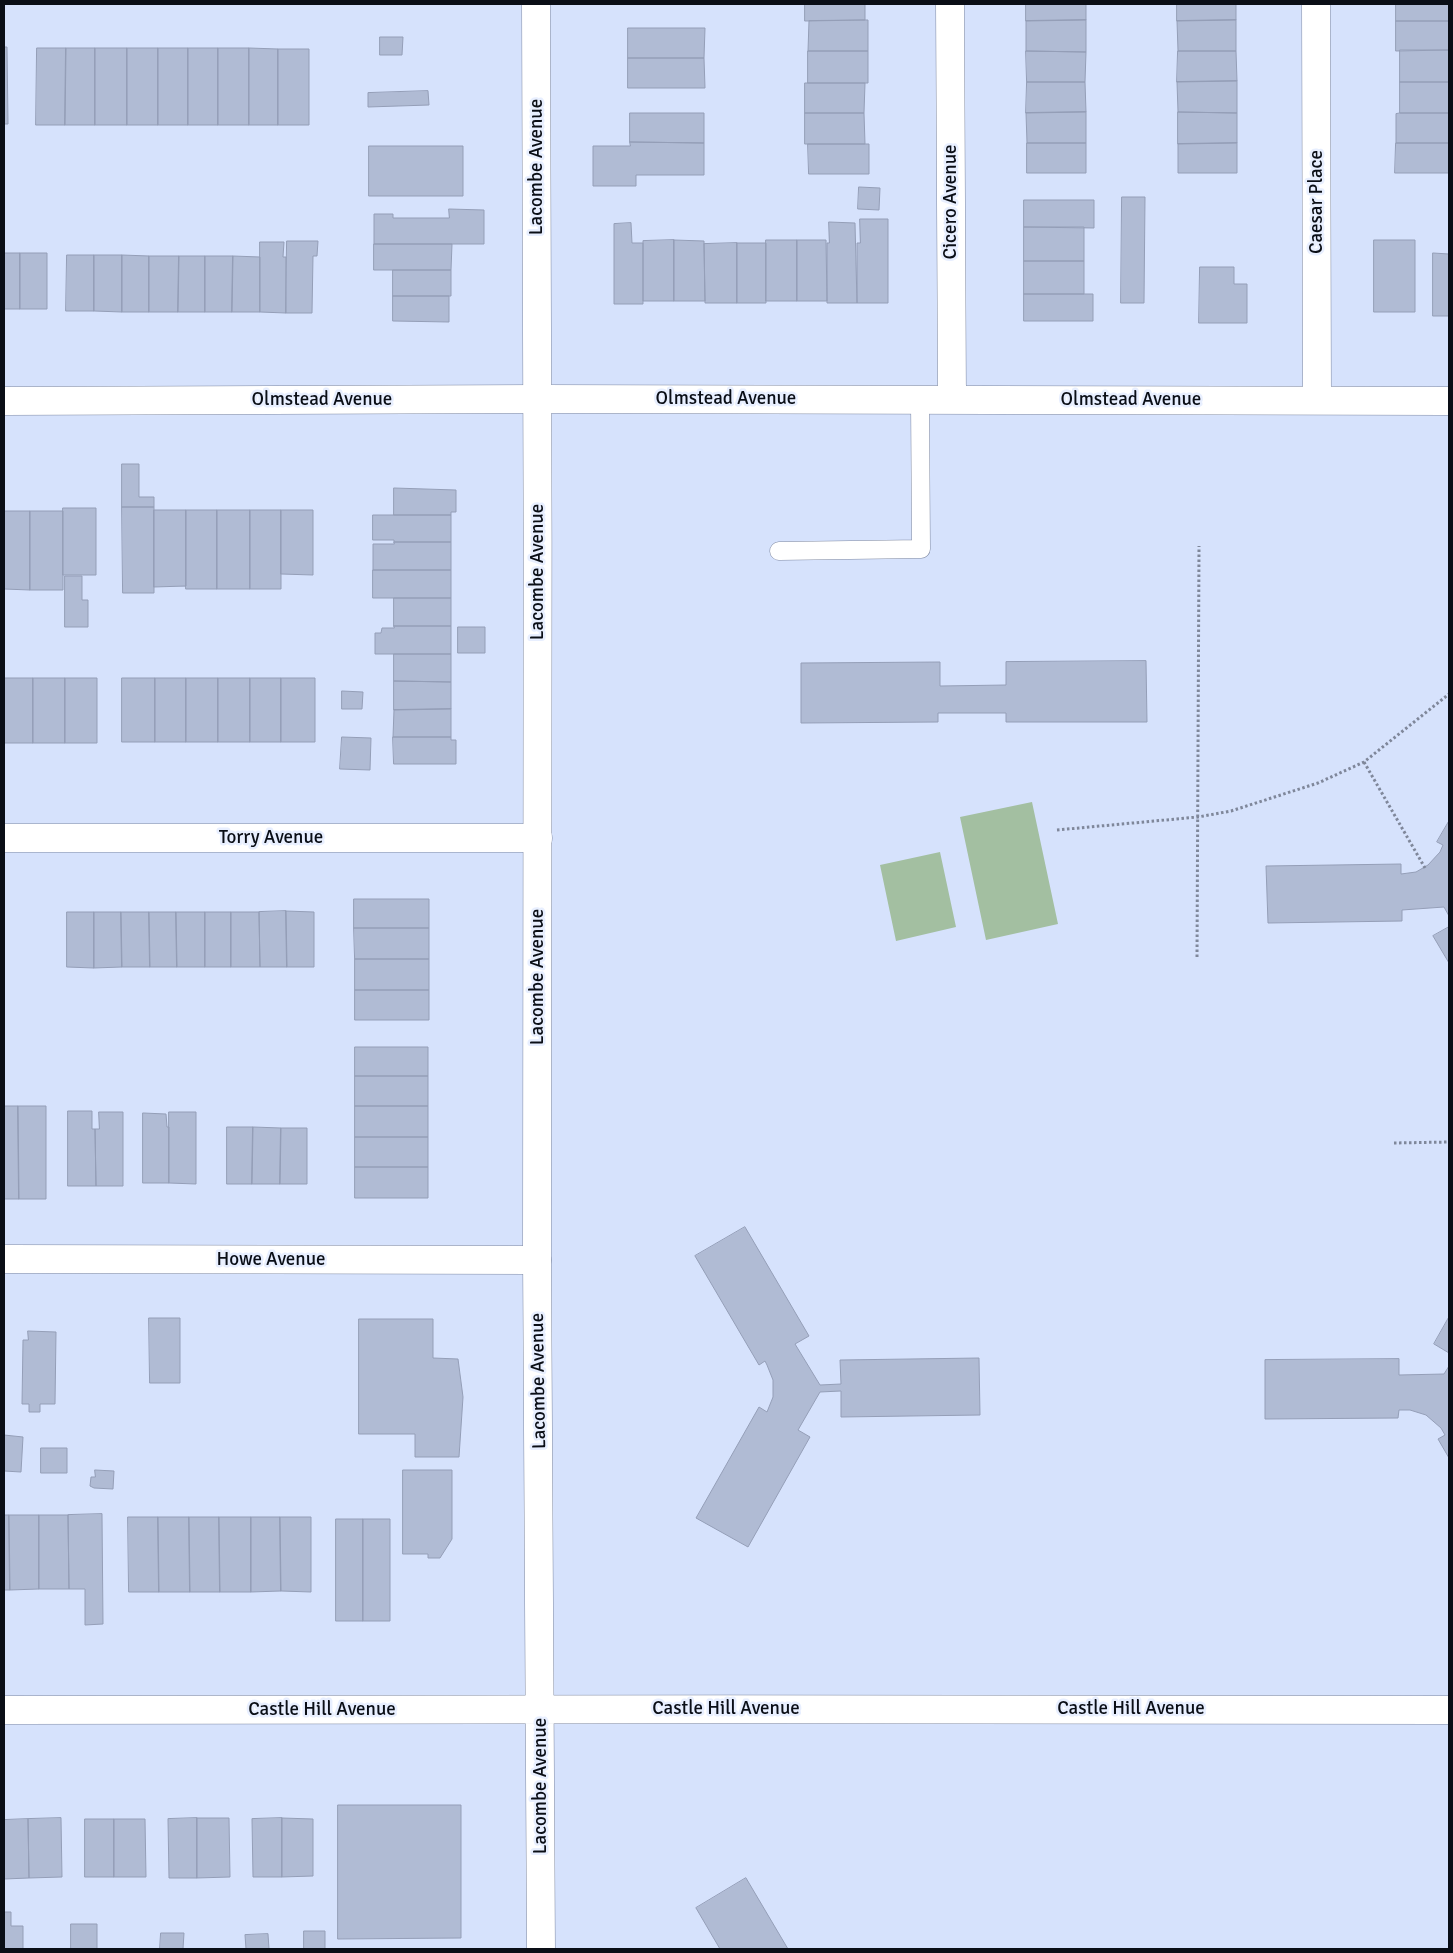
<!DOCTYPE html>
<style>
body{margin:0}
#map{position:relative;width:1453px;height:1953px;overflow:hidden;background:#d6e2fc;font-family:Signika,sans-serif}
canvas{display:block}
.frame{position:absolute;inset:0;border:5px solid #0a0e16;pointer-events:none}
</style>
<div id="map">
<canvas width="1453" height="1953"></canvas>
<div class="frame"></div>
</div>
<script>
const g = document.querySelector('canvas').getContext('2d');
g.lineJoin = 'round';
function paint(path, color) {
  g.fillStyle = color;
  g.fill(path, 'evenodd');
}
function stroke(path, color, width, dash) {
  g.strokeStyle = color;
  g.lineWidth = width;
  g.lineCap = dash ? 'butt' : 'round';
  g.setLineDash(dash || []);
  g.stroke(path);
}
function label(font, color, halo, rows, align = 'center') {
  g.font = font + ' Signika,sans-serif';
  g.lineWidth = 5;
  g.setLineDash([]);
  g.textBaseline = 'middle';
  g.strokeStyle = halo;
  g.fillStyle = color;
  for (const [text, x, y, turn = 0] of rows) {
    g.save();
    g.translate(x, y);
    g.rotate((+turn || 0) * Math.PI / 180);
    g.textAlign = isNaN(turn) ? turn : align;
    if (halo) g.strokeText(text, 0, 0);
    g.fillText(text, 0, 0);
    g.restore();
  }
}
const green = new Path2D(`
 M1032,802l26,122 -72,16 -26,-123z
 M940,852l16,75 -60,14 -16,-76z`);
const building = new Path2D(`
 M805,4h60v16l-60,1z
 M1026,4h60v16l-60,1z
 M1177,4h59v16l-59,1z
 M1396,4h53v17h-53z
 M865,20h3v31h-60l1,-30z
 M1086,20v32l-60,-1v-30z
 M1236,20v31h-58l-1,-30z
 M1396,21h53v29l-53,1z
 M628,28h77l-1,30h-76z
 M380,37h23l-1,18h-22z
 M4,47h3l1,77h-4z
 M37,48h29l-1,77h-29z
 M66,48h29v77h-30z
 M95,48h32v77h-32z
 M127,48h31v77h-31z
 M158,48h30v77h-30z
 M188,48h30v77h-30z
 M218,48h31v77h-31z
 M249,48l29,1v76h-29z
 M278,49h31v76h-31z
 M1400,50h49v32h-49z
 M808,51h60v32h-60z
 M1026,51l60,1 -1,30h-58z
 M1178,51h58l1,30 -60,1z
 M628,58h76l1,30h-77z
 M1237,81v32l-59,-1 -1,-30z
 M1027,82h58l1,30 -60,1z
 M1400,82h49v31h-49z
 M805,83h60l-1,30h-59z
 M428,91l1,14 -61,2v-14z
 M1086,112v31h-59l-1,-30z
 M1178,112l59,1v30l-59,1z
 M630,113h74v30l-74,-1z
 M805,113h59l1,31h-60z
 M1400,113h49v30h-53v-29z
 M630,142l74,1v32h-68v11h-43v-40h37z
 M1027,143h59v30h-59z
 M1237,143v30h-59v-29z
 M1396,143h53v30h-54z
 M808,144h61v30h-60z
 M369,146h94v50h-94z
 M859,187l21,1 -1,22 -21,-1z
 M1122,197h23l-1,106h-23z
 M1024,200h70v28l-70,-1z
 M449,209l35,1v34h-110v-30h19v4h56z
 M860,219h28v84h-31v-60h3z
 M829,222l26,1 2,80h-30v-60h2z
 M631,223l1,20h11v61h-29v-80z
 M1024,227h60v34h-60z
 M674,240v61h-31v-60z
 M674,240l30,1 1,60h-31z
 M766,240h31v61h-31z
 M797,240h29l1,61h-30z
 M1374,240h41v72h-41z
 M287,241h31l-1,15h-4l-1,57h-26z
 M260,242h24l-1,15h3v56l-26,-1z
 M737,243v60h-32l-1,-59z
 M737,243h29v60h-29z
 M374,244h78l-1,26h-77z
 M4,253h16v56h-16z
 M20,253h27v56h-27z
 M1433,253l16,1v62h-16z
 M67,255h27v56h-28z
 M94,255h28v57l-28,-1z
 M122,255l27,1v56h-27z
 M149,256h30l-1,56h-29z
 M179,256h26v56h-27z
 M205,256h28l-1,56h-27z
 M233,256l27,1v55h-28z
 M1024,261h60v33h-60z
 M1200,267h34v17h13v39h-48z
 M393,270h58v26h-58z
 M1024,294h69v27h-69z
 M393,296h56v26l-56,-1z
 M122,464h17v33h15v10h-32z
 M394,488l62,2v22h-5v3h-57z
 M122,507h32v86h-31z
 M63,508h33v67h-33z
 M154,510h32v76l-32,1z
 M186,510h31v79h-31z
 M217,510h33v79h-33z
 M250,510h31v79h-31z
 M281,510h32v65l-32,-1z
 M4,511h26v79l-26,-1z
 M30,511h33v79h-33z
 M373,515h78v27h-57v-2h-21z
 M394,542h57v28h-78v-26h21z
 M373,570h78v28h-78z
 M65,576h17v24h6v27h-23z
 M394,598h57v28h-57z
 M394,626h57v28h-76v-21h6l1,-5h12z
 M458,627h27v26h-27z
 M394,654h57v28l-57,-1z
 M1146,661l1,61h-141v-9h-68v9l-137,1v-60l139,-1v24l66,-1v-23z
 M4,678h29v65h-29z
 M33,678h32v65h-32z
 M65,678h32v65h-32z
 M122,678h33v64h-33z
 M155,678h31v64h-31z
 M186,678h32v64h-32z
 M218,678h32v64h-32z
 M250,678h31v64h-31z
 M281,678h34v64h-34z
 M394,681l57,1v27l-57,1z
 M342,691l21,1 -1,17h-20z
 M451,709v28h-58l1,-27z
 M342,737l29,1 -1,32 -30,-1z
 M393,737h58v3h5v24h-62z
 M1449,821v95l-5,-9 -42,3v11l-134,2 -2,-57 135,-2v10l15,-2 12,-7 12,-13 3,-7 -6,-3z
 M354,899h75v29h-75z
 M286,911l1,56h-27l-1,-55z
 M286,911l28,1v55h-27z
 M67,912h27v56l-27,-1z
 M94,912h27l1,55 -28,1z
 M121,912h28l1,55h-28z
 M149,912h27l1,55h-27z
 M176,912h29v55h-28z
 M205,912h26v55h-26z
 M231,912h28l1,55h-29z
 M1449,927v36l-16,-27z
 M354,928h75v31h-74z
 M355,959h74v31h-74z
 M355,990h74v30h-74z
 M355,1047h73v29h-73z
 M355,1076h73v30h-73z
 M4,1106h14l1,93h-15z
 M18,1106h28v93h-27z
 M355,1106h73v31h-73z
 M68,1111h24v18h3l1,57h-28z
 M99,1112h24v74h-27l-1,-57h4z
 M169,1112h27v72l-27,-1z
 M143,1113l23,1 1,13h2v56h-26z
 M227,1127h26l-1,57h-25z
 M253,1127l28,1 -1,56h-28z
 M281,1128h26v56h-27z
 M355,1137h73v30h-73z
 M355,1167h73v31h-73z
 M745,1227l64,109 -14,8 25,41 21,-1 -1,-24 139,-2 1,57 -139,2v-26l-21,1 -22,38 12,7 -62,110 -52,-29 63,-111 8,5 6,-15v-17l-6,-15 -2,-4 -6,4 -64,-109z
 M1449,1317v36l-15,-9z
 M149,1318h31v65h-30z
 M359,1319h74v39l25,1 5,38 -4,60h-44v-23h-56z
 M28,1331l28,1 -1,72h-15v8h-11v-8h-7l1,-64h5z
 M1399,1359v16l45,-1 5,-8v92l-11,-19 7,-4 -4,-7 -15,-13 -16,-5h-11l-1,8 -133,1v-59z
 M4,1435l19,2 -2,35 -17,-1z
 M41,1448h26v25h-26z
 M95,1470l19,1 -1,18 -19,-1 -4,-2 1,-9h4z
 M403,1470h49v69l-12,19h-12v-4h-25z
 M102,1514l1,110 -18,1v-36h-16l-1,-74z
 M4,1515h5l1,75h-6z
 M9,1515h30v74l-29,1z
 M39,1515h29l1,74h-30z
 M128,1517h30l1,75h-30z
 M158,1517h31l1,75h-31z
 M189,1517h30l1,75h-30z
 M219,1517h32v75h-31z
 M251,1517h29l1,74 -30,1z
 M280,1517h31v75l-30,-1z
 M336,1519h27v102h-27z
 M363,1519h27v102h-27z
 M338,1805h123v133l-123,1z
 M61,1818l1,59 -33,1 -1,-59z
 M197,1818v60h-28l-1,-59z
 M197,1818h32l1,59 -33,1z
 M282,1818v59h-29l-1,-58z
 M282,1818l31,1v57l-31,1z
 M28,1819l1,59 -25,1v-59z
 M85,1819h29v58h-29z
 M114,1819h31l1,58h-32z
 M746,1878l42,71h-68l-24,-41z
 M4,1912h7v14h12v23h-19z
 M71,1924h26v25h-26z
 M304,1931h21v18h-21z
 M161,1933h23l-1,16h-23z
 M268,1934l1,15h-23l-1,-14z`);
const path = new Path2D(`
 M1364,762l61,106
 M1057,830l141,-13 33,-6 87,-28 46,-21 85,-68
 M1197,957l2,-411
 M1394,1143l55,-1`);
const lane = new Path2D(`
 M779,551l142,-2 -1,-149`);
const street = new Path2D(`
 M950,4l2,396
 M1316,4l1,396
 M4,401l535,-2 910,2
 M4,838h534
 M4,1259l533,1`);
const secondary = new Path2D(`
 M536,4c3,417 1,834 1,1251 1,232 4,463 4,694
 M4,1710c482,0 963,-2 1445,0`);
const streetNames = [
 ["Lacombe Avenue",537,167,-90],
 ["Cicero Avenue",951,202,-90],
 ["Caesar Place",1317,202,-90],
 ["Olmstead Avenue",726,399],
 ["Olmstead Avenue",322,400],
 ["Olmstead Avenue",1131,400],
 ["Lacombe Avenue",538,572,-90],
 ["Torry Avenue",271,838],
 ["Lacombe Avenue",538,977,-90],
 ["Howe Avenue",271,1260],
 ["Lacombe Avenue",539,1381,-91],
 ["Castle Hill Avenue",726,1709],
 ["Castle Hill Avenue",1131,1709],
 ["Castle Hill Avenue",322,1710],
 ["Lacombe Avenue",541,1786,-90]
];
paint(green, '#a3bfa1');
paint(building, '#b0bbd4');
stroke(building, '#949eb7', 1);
stroke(lane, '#7f89a1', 19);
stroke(street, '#7f89a1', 29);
stroke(secondary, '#7f89a1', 29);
stroke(path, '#7f879a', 3, [2.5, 2.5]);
stroke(lane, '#fff', 18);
stroke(street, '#fff', 28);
stroke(secondary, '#fff', 28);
label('19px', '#0a0e16', '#e8efff', streetNames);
</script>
